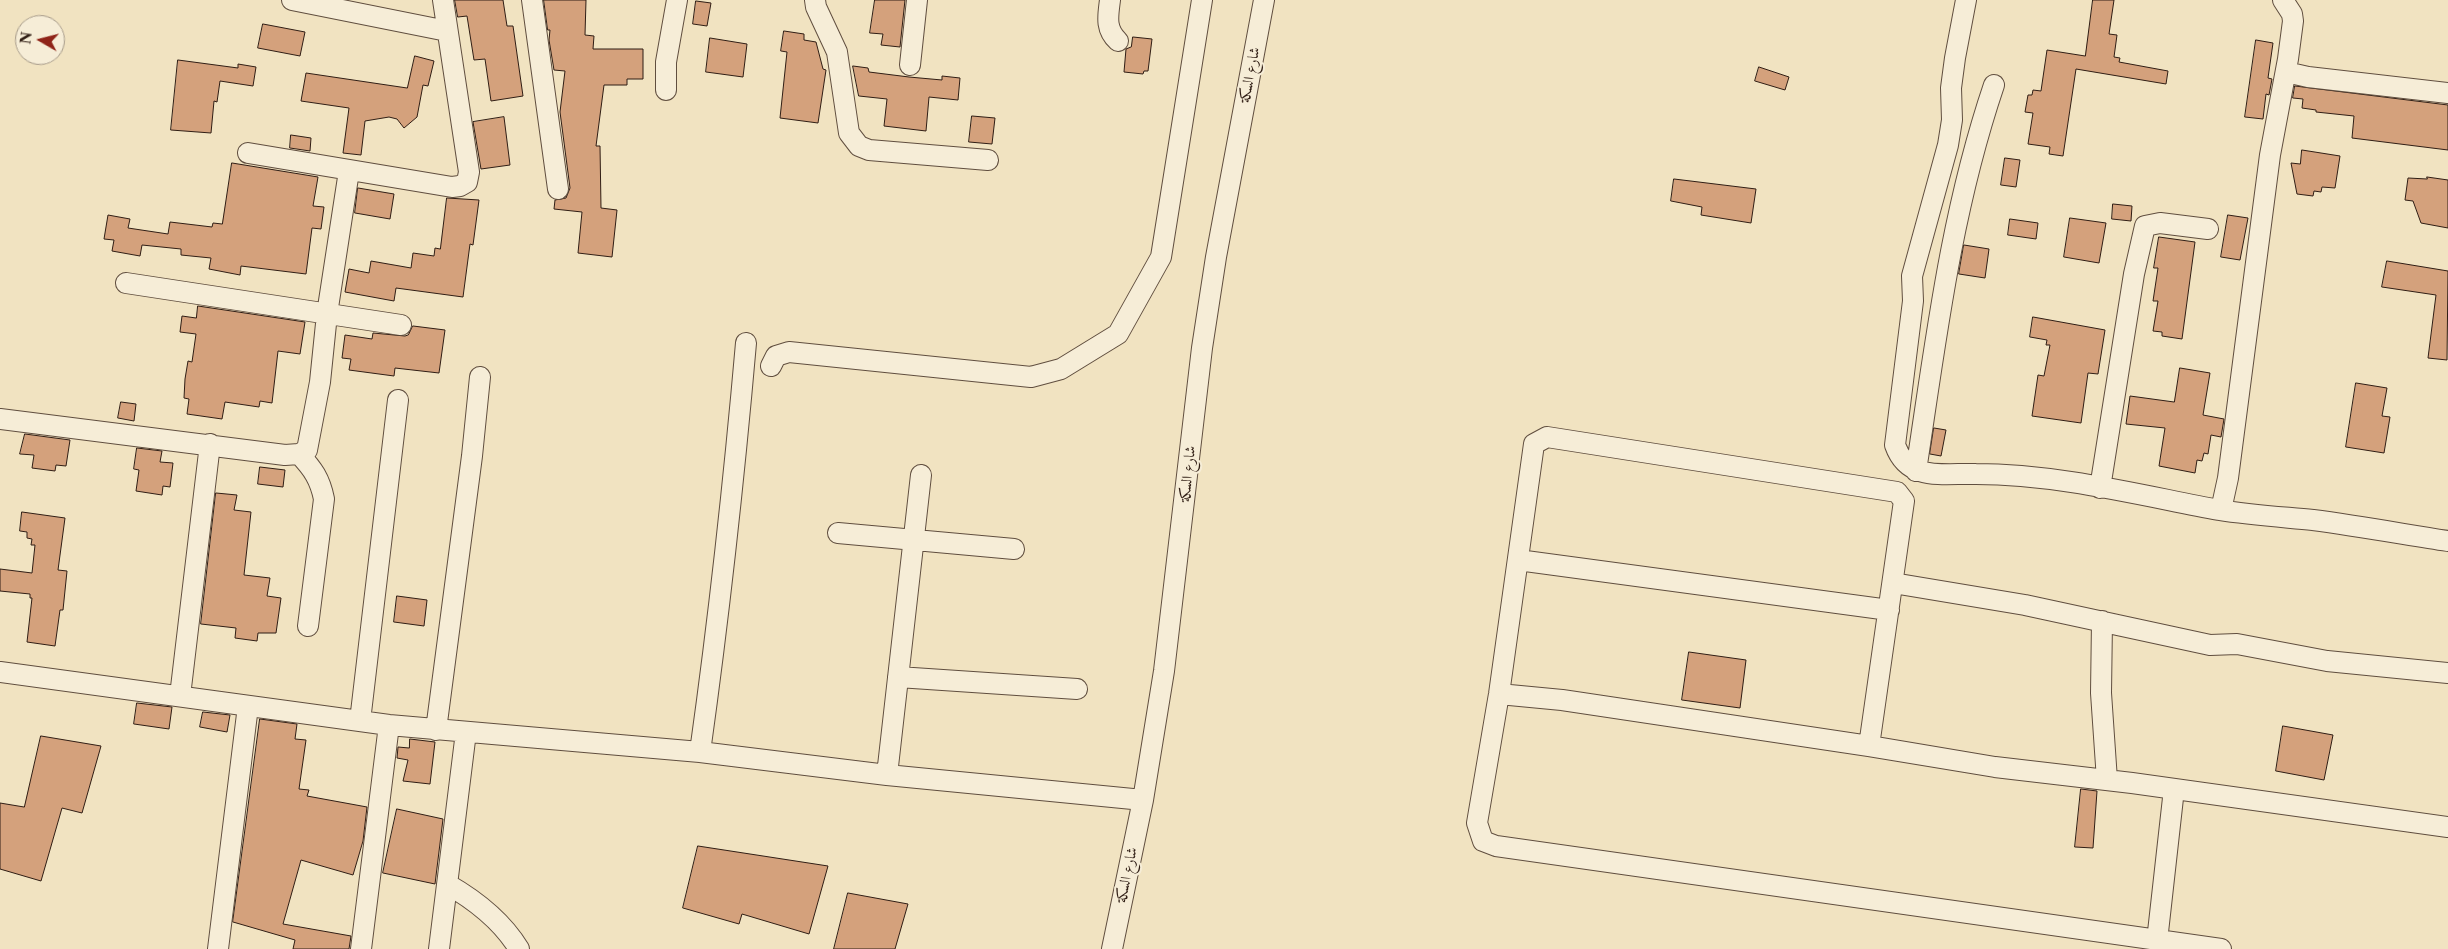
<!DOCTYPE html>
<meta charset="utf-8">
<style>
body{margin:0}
#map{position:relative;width:2448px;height:949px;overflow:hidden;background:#f1e3c1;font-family:"Libre Caslon Text",serif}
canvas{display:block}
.north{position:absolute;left:15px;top:15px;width:50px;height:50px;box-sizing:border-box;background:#f6edd7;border:1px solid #a69a89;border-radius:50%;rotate:278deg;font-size:14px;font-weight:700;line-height:20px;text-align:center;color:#2f1d14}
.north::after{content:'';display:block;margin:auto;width:18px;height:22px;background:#8f2418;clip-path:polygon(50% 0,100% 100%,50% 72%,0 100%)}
</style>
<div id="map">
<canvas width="2448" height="949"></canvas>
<div class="north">N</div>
</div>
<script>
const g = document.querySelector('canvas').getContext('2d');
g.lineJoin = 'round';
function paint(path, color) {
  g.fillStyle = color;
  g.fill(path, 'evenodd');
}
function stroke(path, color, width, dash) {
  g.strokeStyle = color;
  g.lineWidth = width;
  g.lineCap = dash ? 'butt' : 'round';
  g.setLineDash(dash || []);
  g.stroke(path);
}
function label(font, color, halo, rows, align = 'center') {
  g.font = font + ' "Libre Caslon Text",Amiri,serif';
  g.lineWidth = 4;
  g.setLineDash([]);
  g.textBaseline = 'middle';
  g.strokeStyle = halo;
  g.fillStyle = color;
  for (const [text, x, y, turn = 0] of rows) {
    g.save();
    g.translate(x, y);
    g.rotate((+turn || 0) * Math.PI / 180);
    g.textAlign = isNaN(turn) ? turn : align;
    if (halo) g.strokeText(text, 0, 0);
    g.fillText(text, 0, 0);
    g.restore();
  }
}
const building = new Path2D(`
 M455,0h48l4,26h6l10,70 -32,5 -6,-42 -11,1 -7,-44 -9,1z
 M544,0h42l-1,35 9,1 -1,13h50v30h-16v6h-23l-8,61h4l1,62 16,2 -5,47 -34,-4 4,-41 -28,-3 1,-9 11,-2 4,-10 -10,-76 5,-41 -11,-1 -5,-30 1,-10h-2z
 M875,0h30l-5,47 -19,-2 2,-11 -13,-1z
 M2093,0h21l-5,34 8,1 -3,22 6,1 -1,4 49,9 -2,13 -90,-15 -13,87 -14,-2 1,-7 -22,-3 5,-31 -8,-1 3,-17h4l1,-5 8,1 6,-41 38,6z
 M696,1l15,2 -4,23 -14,-2z
 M263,24l42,8 -5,24 -42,-8z
 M784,31l20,3v6l12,2 7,27 3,1 -8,53 -38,-5 7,-66 -6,-1z
 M1133,37l19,2 -4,32h-4l-1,3 -19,-2 2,-23 5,-2z
 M710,38l37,6 -4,33 -37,-5z
 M2256,40l17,3 -5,35 4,1 -3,16 -3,-1 -3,25 -18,-2z
 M415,56l19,5 -6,25 -5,-1 -6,32 -13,11 -7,-9 -8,-2 -24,4 -4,34 -18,-2 6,-45 -48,-7 5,-28 101,15z
 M178,60l60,8v-4l18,3 -3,19 -33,-5 -3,21 -3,-1 -3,32 -40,-3z
 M853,66l15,2 1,4 40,5 33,3v-4l18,2 -2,22 -29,-3 -3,34 -42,-5 3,-27 -28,-3z
 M1759,67l30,10 -4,13 -30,-9z
 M2295,86l153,19v45l-96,-12 2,-22 -38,-4v-2l-14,-2 1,-9 -10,-1z
 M972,116l23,2 -3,26 -23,-2z
 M504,117l6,48 -29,4 -8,-47z
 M291,135l20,3 -1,13 -20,-3z
 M2302,150l38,6 -5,32 -13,-1 -1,5 -7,-1 -1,5 -16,-2 -6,-31 9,1z
 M2005,158l15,2 -4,27 -15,-2z
 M232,163l86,14 -5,29 11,1 -3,22 -9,-1 -6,46 -65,-8 -1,9 -31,-6 2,-11 -30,-3v-6l-39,-4 -2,11 -28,-5 2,-11 -10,-1 4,-24 22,4 -2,9 40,6 2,-12 42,5 1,-4 9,1z
 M2427,177l21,3v48l-27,-5 -8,-22 -8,-1 3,-22 19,1z
 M1674,179l82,10 -5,34 -50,-8 1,-8 -31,-6z
 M358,188l36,6 -4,25 -35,-6z
 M447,198l32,2 -6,45 -3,-1 -7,53 -67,-9 -2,13 -49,-9 4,-23 20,4 2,-12 40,7 2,-15 21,3 1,-8 5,1z
 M2113,204l19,2 -1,15 -19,-2z
 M2228,215l20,3 -8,42 -19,-3z
 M2070,218l36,5 -7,40 -35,-6z
 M2010,219l28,4 -2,16 -28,-4z
 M2159,237l36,5 -13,97 -20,-3v-4l-9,-1 5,-30h-5l5,-33h-4z
 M1964,245l25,4 -4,29 -26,-4z
 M2387,261l61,10 -1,89 -19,-2 8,-63 -54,-8z
 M198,306l107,16 -5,32 -22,-3 -6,52 -12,-2 -1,6 -34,-5 -3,17 -35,-5 2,-15 -5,-1 1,-19 3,-18 4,1 4,-28 -16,-2 2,-16 14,2z
 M2033,317l72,13 -7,44 -10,-1 -7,50 -49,-7 6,-41 6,1 6,-31h-4l1,-5 -17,-3z
 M413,326l32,4 -6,43 -44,-5 -1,8 -45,-6 2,-11 -9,-1 3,-23 27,4 1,-6 32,3 3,-1z
 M2180,368l30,5 -7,42 21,4 -3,18 -10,-2 -3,19 -4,-1 -2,8 -5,-1 -2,13 -36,-7 6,-38 -39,-4 4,-28 44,6z
 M2356,383l31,5 -5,28 8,1 -6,36 -38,-6z
 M121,402l15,2 -2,17 -16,-3z
 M1934,428l12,2 -5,26 -11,-2z
 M25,434l45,6 -4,26 -10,-1 -1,6 -23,-3 2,-13 -14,-1z
 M137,448l25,3 -2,11 13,1 -3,24 -7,-1 -1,9 -26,-4 3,-21 -5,-1z
 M260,467l25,3 -2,17 -25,-3z
 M216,493l21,2 -3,15 17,2 -7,63 26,3 -3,18 14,2 -5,35h-18l-1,8 -22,-3 1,-10 -35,-4z
 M22,512l43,6 -7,52 9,1 -4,39h-3l-5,36 -28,-4 5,-44h-2v-4l-30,-3v-22l32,4 3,-28h-4l1,-6 -5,-1v-6l-7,-1z
 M397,596l30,4 -3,26 -30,-4z
 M1689,652l57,8 -6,48 -58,-8z
 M137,703l35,4 -3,22 -35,-5z
 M203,712l27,3 -3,17 -27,-5z
 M260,719l37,5 -2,15 11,1 -7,49 10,1 -2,6 60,11 -4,34 -10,34 -52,-15 -18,64 68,12 -2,13h-56l2,-9 -62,-18z
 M2283,726l50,9 -9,45 -48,-9z
 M41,736l60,10 -19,67 -20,-5 -21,73 -41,-12v-66l24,4z
 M410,739l25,3 -5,42 -27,-3 5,-21 -11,-2 1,-11 11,1z
 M2081,789l16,2 -4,57 -18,-1z
 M397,809l46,10 -8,65 -52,-11z
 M698,846l130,20 -19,68 -67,-20 -3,10 -56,-16z
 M848,893l60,11 -13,45h-61z`);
const minor = new Path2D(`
 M292,0l155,31
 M532,0l26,189
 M815,0l1,7 21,45 12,81 10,13 10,4 119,10
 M1110,0c-2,16 -5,29 8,41
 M1966,0l-11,58 -4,30 1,32 -4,25 -36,131 1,25 -18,144c13,37 48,28 81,29 81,0 163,21 243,36 31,5 63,7 94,10 45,6 90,14 135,21
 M910,65l7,-65
 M2286,72l22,5 140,16
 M666,90v-28l11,-62
 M248,153l204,34 8,-1 7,-4 2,-10 -26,-172
 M126,283l275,42
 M771,366l5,-10 13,-4 242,25 30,-8 57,-35 43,-77 41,-257
 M0,419l285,36 14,-1 8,-4 13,-68 7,-68 22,-143
 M299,454c14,15 21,25 25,45l-16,127
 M1916,471c20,-132 35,-259 78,-386
 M2100,488l34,-214 11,-48 15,-3 48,6
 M2221,510l7,-32 42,-323 18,-96 5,-38 -1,-7 -9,-14
 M838,533l176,16
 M1518,560l371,50
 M1893,583l132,22 185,40 27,-1 90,17 121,12
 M2102,621l-1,72 6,87
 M0,672l389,53 311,27 187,23 256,25
 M898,677l179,12
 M1499,694l63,6 307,46 126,21 137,16 316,44
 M180,696l30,-252
 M360,721l38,-321
 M436,730l36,-274 8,-79
 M1869,746l35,-245 -7,-9 -350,-55 -13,7 -35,250 -22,129 6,18 13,5 725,103
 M700,752c19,-136 34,-272 46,-409
 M887,775l34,-300
 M447,884c28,16 55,37 72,65
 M2157,941l17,-152
 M218,949l30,-243
 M361,949l28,-224
 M439,949l27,-217
 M1112,949l31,-149 21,-129 38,-323 14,-91 48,-257`);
const streetNames = [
 ["شارع السكة",1250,75,-79],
 ["شارع السكة",1188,474,-84],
 ["شارع السكة",1127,875,-78]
];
paint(building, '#d4a17c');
stroke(building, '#2f1d14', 1);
stroke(minor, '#604e3f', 22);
stroke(minor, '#f6edd7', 20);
label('15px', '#2f1d14', '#f6edd7', streetNames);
</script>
